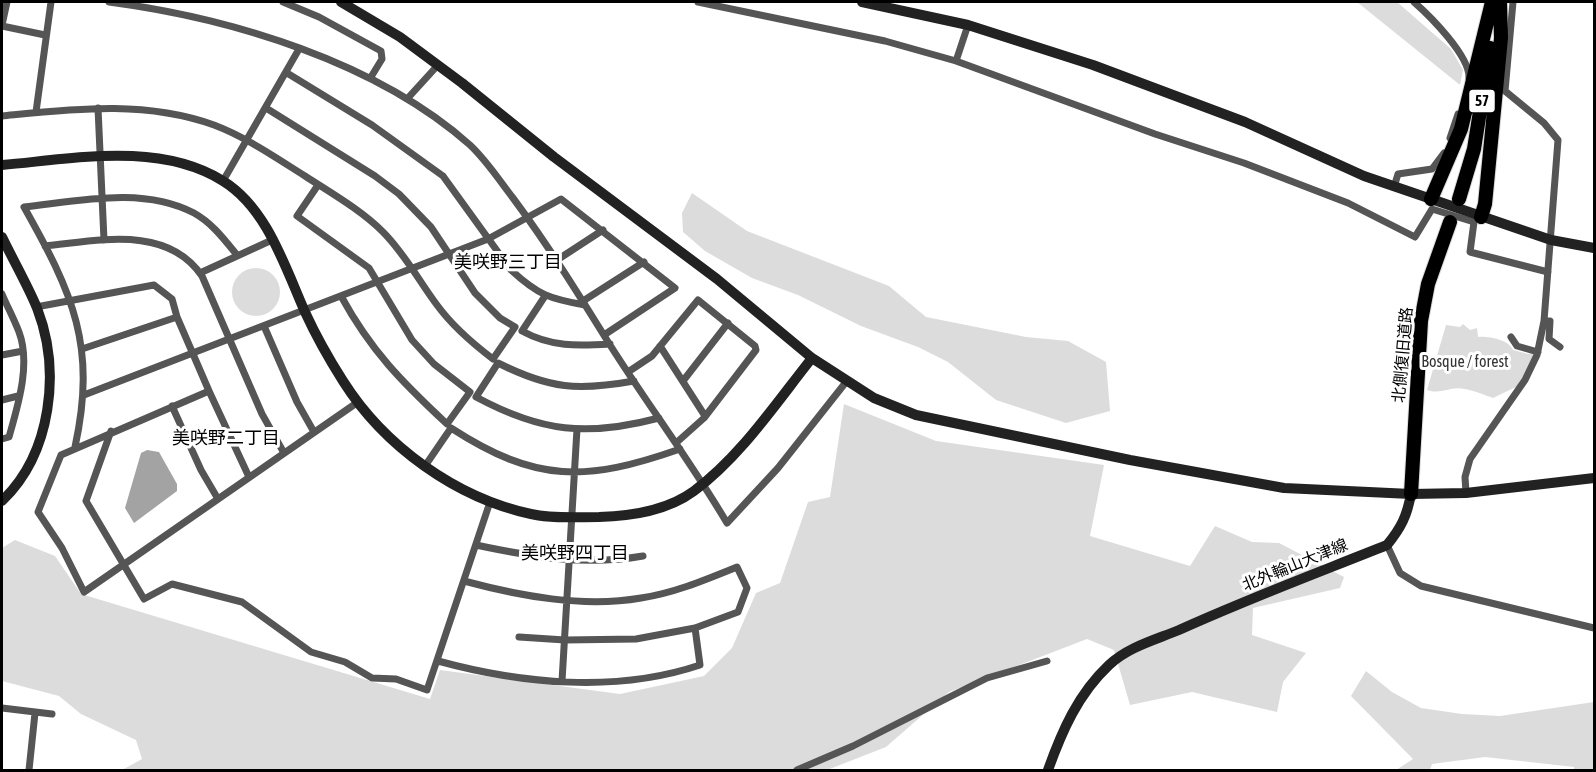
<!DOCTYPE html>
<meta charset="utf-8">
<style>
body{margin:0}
#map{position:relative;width:1596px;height:772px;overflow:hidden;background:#fff;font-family:"Asap Condensed",sans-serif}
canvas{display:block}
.frame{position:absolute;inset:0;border:3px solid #000;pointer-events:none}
</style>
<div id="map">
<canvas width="1596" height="772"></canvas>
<div class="frame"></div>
</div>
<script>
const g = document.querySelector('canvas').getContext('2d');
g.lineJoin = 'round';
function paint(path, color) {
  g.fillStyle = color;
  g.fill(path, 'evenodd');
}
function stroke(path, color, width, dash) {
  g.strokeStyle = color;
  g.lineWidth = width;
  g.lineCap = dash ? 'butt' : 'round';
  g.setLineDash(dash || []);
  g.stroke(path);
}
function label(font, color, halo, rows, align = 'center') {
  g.font = font + ' "Asap Condensed","Noto Sans JP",sans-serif';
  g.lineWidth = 6;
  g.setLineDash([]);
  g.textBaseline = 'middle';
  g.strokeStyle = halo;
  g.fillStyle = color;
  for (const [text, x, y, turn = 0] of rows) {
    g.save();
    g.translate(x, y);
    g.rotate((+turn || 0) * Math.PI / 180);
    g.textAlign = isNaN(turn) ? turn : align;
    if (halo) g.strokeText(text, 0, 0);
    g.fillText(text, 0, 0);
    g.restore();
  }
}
const green = new Path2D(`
 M1357,2h40l54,47 12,21 -3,15z
 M692,193l55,38 142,55 37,31 100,20 42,4 38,21 4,49 -44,12 -70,-23 -48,-38 -30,-15 -57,-21 -63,-31 -46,-17 -47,-27 -22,-19 -1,-19z
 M232 292a24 24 0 1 1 48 0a24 24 0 1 1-48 0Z
 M1463,324l7,6 7,-2 1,9c11,-1 31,3 35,13l15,4 13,-5 -21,36 -27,13c-12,-4 -29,-12 -42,-9 -10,2 -15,4 -24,1l19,-65 14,2z
 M844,404l92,37 168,24 -14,71 100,30 25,-40 37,16 27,1 65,34 -4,11 -87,20 -1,27 54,18 -23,29 -6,30 -85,-20 -62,13 -16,-55 -27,-11 -138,53 -63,55 -59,23h-705l20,-11 -6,-19 -55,-26 -22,-18 -57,-15v-133l13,-8 40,16 26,38 349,105 10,-29 180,24 84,-18 28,-28 24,-55 24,-10 28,-81 22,-5z
 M1366,671l26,21 29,16 41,6 38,2 94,-14v68h-20v-3l-89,-10 -53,7 -2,6h-34l17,-11 -62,-63z`);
const water = new Path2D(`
 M147,450l12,2 18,32v7l-43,32 -9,-15 16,-55z`);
const street = new Path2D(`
 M109,2c122,16 268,60 361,143 17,16 29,35 43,53 35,47 66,97 97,147 38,60 81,117 117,178l51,-55 68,-86
 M283,2l36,15 62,34 1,8 -11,18
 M698,2l187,39 71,20 199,73 89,29 104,40 67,34 17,-28 42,13 -4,30 78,20
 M1414,2c16,14 56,54 55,76
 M2,25l5,-23
 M2,26l43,9
 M956,61l12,-36
 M287,73l85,52 71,51 68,94c27,25 39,29 74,35
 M407,99l31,-34
 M98,108l6,132
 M36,112l15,-110
 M2,116c71,-7 142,-16 212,9 32,12 62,33 91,51 26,17 56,34 78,56 22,22 36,49 54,73 16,22 35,38 56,54l22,-32 -15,-9 -25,-25 -44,-66 -32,-33 -24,-18 -109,-68
 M1450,138l8,-24
 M223,181l76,-132
 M318,185l-21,31 72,52 43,72 22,24 36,28 -23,32c-45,-42 -76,-73 -106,-128
 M1394,187l4,-13 34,-5 12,-16
 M45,246c52,-5 122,-22 157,30l60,138 22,39
 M557,260l46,-30
 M200,273l72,-33
 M2,294c5,12 12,25 17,38 12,32 -1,73 -10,105l-7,2
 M545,296l-23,35c29,16 55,15 88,13
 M583,301l61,-39
 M36,307l118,-22 18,14 5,18 32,74 40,86
 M1544,321h6l-1,18 11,8
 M264,326l33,76 17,30
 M1511,337l6,9 21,6
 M660,346l45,70
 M82,349l95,-32
 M2,355l21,-4
 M628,372l24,-16 46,-56 57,46 1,4 -52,68 -28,25
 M634,381c-56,10 -84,8 -136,-18l-22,34c65,35 111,40 183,21
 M683,381l45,-58
 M209,391l-148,64 -23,57 24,36 22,44 274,-190
 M84,395l404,-156 73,-40 114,89 -71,47
 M2,400l16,-4
 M172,406l29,64 17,29
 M111,431l-25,70 58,98 28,-15 70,18 69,50 34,10 27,16 24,1 31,11 63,-188
 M75,447c22,-101 -2,-153 -51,-240 54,-6 119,-21 170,6 18,10 30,26 43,42
 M425,466l26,-38c85,55 135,54 229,21
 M1466,493l-1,-16 5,-18 55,-79 12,-25 7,-34 14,-181 -14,-17 -39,-32 8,-89
 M476,545c56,12 110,21 167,11
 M1387,545l13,28 21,13 173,42
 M464,581c56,15 119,27 177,17 33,-5 64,-18 96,-31l10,21 -9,24 -43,16 -59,11 -71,1 -46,-3
 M438,661c84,23 179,32 262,4l-5,-37
 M562,681l15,-252
 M2,708l50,6
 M29,770l6,-57
 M797,770l56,-24 134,-68 60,-17`);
const secondary = new Path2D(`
 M341,2l59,35 62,46 92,74 163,122 95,79 62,40 42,17 214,45 154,28 127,6 55,-1 128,-15
 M862,2l106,23 125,40 152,57 119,54 187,64 43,8
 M2,165c70,-6 157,-24 221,16 44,27 62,86 82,131 11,24 24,47 38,69 41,65 113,117 188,133 23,5 46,3 68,3 33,-1 68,-6 95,-26 47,-35 82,-88 118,-133
 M2,237c11,23 25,47 35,71 24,62 15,145 -35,193
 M1048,770c14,-39 30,-76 61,-105 19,-18 46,-25 70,-35 68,-31 138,-57 208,-85 14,-17 20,-29 24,-51`);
const highway = new Path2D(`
 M1431,199l30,-70 31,-127
 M1459,199l15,-50 16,-101
 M1481,217l4,-13 16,-166 -1,-36
 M1411,494l10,-173 7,-37 22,-62`);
const shields = [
 [1482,101,27]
];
const shieldNames = [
 ["57",1482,101]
];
const streetNames = [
 ["北側復旧道路",1403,355,-85],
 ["北外輪山大津線",1295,565,-22]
];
const parkNames = [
 ["Bosque / forest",1465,362]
];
const neighbourhoodNames = [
 ["美咲野三丁目",508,262],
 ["美咲野二丁目",226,438],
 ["美咲野四丁目",575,553]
];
paint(green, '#dcdcdc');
paint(water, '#a3a3a3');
stroke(highway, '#dbdbdb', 16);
stroke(street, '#555', 7);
stroke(secondary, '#222', 10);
stroke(highway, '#000', 14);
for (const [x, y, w] of shields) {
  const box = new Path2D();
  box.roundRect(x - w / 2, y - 12, w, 24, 4.5);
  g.fillStyle = '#fff';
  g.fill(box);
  stroke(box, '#000', 1.5);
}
label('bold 15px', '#000', null, shieldNames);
label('16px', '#000', '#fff', streetNames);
label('16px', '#333', '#fff', parkNames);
label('18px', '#000', '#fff', neighbourhoodNames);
</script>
